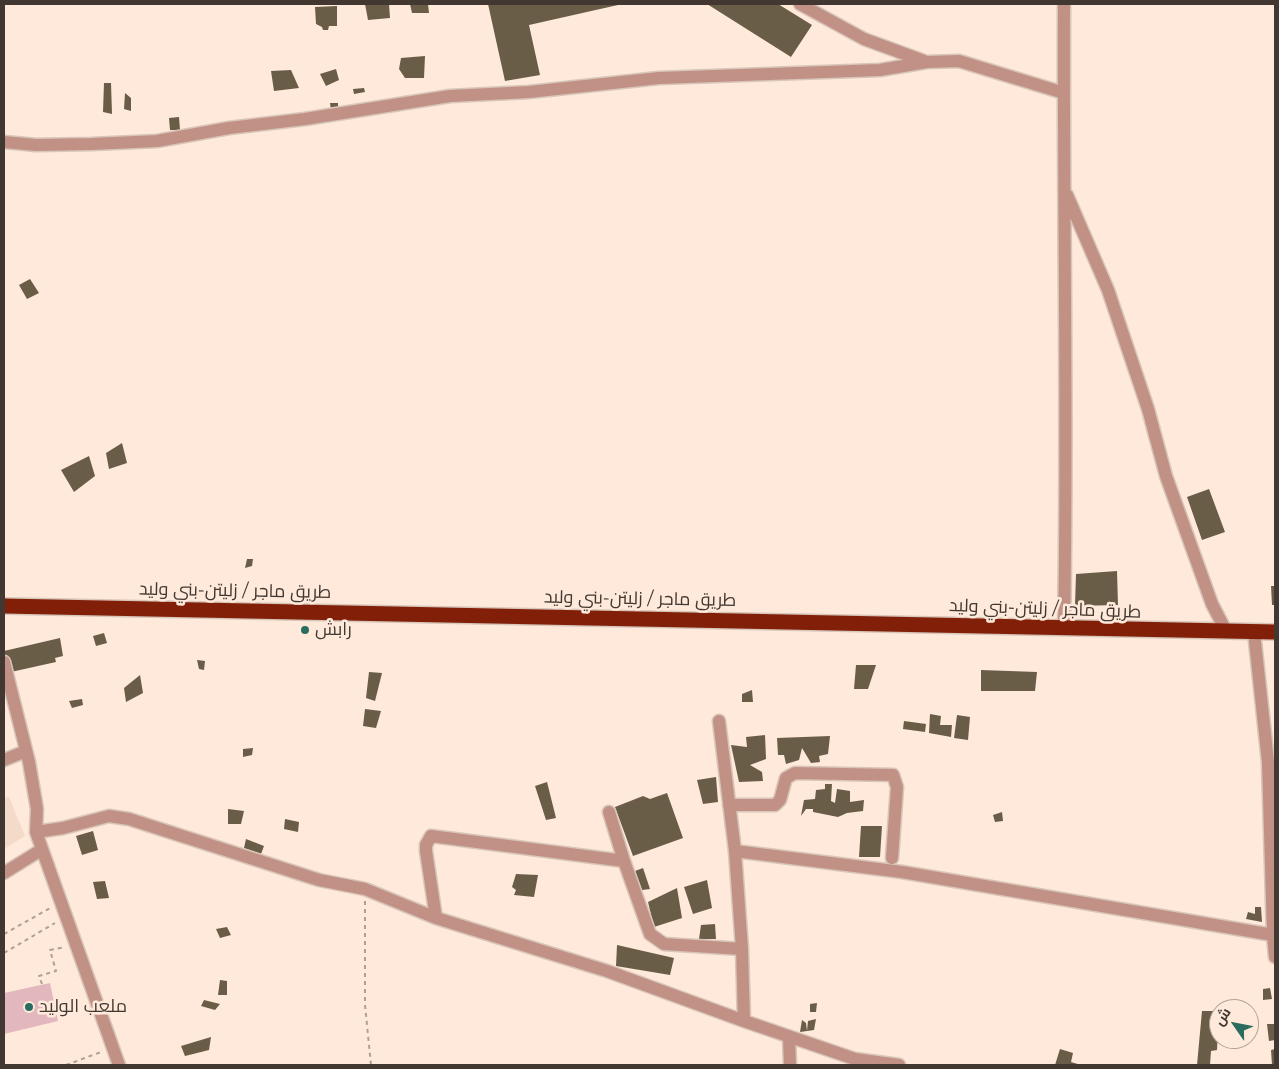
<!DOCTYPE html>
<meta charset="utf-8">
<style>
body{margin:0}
#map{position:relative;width:1279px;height:1069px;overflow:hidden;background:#fee9db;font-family:Montserrat,Cairo,sans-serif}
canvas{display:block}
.frame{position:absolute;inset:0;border:5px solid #423831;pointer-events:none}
.north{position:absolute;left:1209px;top:999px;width:50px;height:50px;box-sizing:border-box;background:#fee9db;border:1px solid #b3a297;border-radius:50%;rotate:303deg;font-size:14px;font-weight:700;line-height:20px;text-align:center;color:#423831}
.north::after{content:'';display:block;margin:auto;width:18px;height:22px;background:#2a6d5e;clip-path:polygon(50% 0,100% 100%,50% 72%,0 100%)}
</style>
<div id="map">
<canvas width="1279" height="1069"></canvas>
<div class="frame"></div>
<div class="north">ش</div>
</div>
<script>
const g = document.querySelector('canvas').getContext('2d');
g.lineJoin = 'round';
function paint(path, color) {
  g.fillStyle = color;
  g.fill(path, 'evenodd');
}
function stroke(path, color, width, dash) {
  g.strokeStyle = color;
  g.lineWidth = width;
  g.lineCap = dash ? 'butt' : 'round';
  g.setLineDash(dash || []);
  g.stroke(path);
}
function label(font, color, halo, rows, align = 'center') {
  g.font = font + ' Montserrat,Cairo,sans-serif';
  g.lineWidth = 5;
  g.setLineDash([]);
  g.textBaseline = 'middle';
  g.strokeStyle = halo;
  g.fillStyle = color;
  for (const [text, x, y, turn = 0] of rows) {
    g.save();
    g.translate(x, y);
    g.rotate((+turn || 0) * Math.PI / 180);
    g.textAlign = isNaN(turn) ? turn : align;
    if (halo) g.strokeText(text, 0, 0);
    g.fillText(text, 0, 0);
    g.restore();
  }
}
const built = new Path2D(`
 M9,797l16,39 -21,13v-51z`);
const green = new Path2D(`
 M50,983l8,38 -54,13v-41z`);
const building = new Path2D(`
 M365,4h24l1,14 -22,2z
 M410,4h18l1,9h-17z
 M488,4h130v1l-89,20 11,50 -35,6z
 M707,4h71l34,21 -21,32z
 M337,6v20h-8l-1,4h-5l-1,-3 -6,-3 -1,-17z
 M425,56l-1,22h-19l-6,-9 2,-11z
 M336,69l3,11 -13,6 -6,-12z
 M291,70l8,18 -25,3 -3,-20z
 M104,83h7l1,31 -9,-2z
 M364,88l1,4 -11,2 -1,-5z
 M125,93l6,5v13l-7,-2z
 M330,103h8v6l-7,1z
 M179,117l1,13h-10l-1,-12z
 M30,279l9,14 -12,6 -8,-14z
 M122,443l5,20 -18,6 -3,-16z
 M89,456l6,20 -21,16 -13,-22z
 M1209,489l16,43 -23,8 -15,-43z
 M247,559h6l-1,7 -7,2z
 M1117,571l1,34 -43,1 1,-32z
 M1271,586h4v19h-3z
 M104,633l3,10 -11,3 -3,-10z
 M60,638l3,18 -8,2 1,4 -45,10 -7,-21z
 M197,660l8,1 -1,9 -5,-1z
 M856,665h20l-8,24h-14z
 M981,670l56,2 -2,19h-54z
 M369,672l13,1 -7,28 -9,-3z
 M140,675l3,18 -17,9 -2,-14z
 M752,690l1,12h-11v-8z
 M82,699l1,6 -11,3 -3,-7z
 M365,709l16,2 -5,17 -13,-2z
 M930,714l11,2 -1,9h12l-1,12 -22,-4z
 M957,715l13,2 -2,23 -14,-2z
 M904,721l22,3 -1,8 -22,-3z
 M765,735l1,24 -16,6 12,7 1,9 -24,1 -8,-37 16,2 -1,-10z
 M830,736l-2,18 -9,2 1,6 -9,1 -9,-15 -3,12 -13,4 -2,-9h-6l-1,-17z
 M253,748l-1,7 -9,2v-8z
 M716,777l2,25 -15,2 -6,-24z
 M547,782l9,36 -10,2 -11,-34z
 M825,784h7l-1,17 4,2 2,-14 13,2v11l14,-2 -1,11 -16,2 -9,4 -25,-5v-3h-7l-5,7 3,-16 11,-1 1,-9 9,-1z
 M667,793l16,45 -50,18 -18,-49 28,-11 7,3z
 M228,809l16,2 -3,13h-13z
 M1002,812l1,9 -8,1 -2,-7z
 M285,819l14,3 -1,10 -14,-3z
 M861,826h21l-2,31h-21z
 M93,831l5,19 -16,5 -6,-19z
 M246,839l18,7 -3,8 -17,-6z
 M643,868l7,21 -8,1 -7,-19z
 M516,874l22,1 -4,22 -20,-2 2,-5 -4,-3z
 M707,880l5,28 -19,6 -9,-27z
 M105,881l4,17 -12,1 -4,-17z
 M677,888l5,30 -28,9 -6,-25z
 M1255,907h6l1,15 -16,-3 2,-7 7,2z
 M715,924l1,15h-17l2,-14z
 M227,927l4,8 -11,3 -4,-9z
 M617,945l57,13 -4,17 -54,-9z
 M220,980l7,1v14h-9z
 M1270,988l2,11 -9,1v-11z
 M204,1000l16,4 -5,6 -14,-4z
 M817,1003l-1,9h-6v-8z
 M1202,1011h17l-2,39 -6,1 -1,14h-13z
 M816,1019l-2,11 -7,1 1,-10z
 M802,1020l4,3 1,8 -7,1z
 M1267,1024h7l1,16 -6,1z
 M211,1037l-2,13 -24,6 -4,-10z
 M1060,1049l13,4 -2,9 10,3h-26z
 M1275,1049v16h-3l-1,-15z`);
const path = new Path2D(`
 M365,901v104l6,60
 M4,934l48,-27
 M4,953l51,-30
 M42,984l-3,-8 17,-5 -6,-21 15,-3
 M66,1065l35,-13`);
const minor = new Path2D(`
 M800,4l64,35 60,22
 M1064,4c-1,208 4,416 0,624
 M4,142l32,3 56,-1 65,-3 72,-13 76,-9 145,-23 79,-4 130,-14 221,-8 47,-8 32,-1 105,32
 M1067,195l41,95 40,119 18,67 46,128 14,27
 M1254,632l14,130 5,173 2,22
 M4,662l25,100 8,47 -1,23 83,233
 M719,721l16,130
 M4,760l22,-9
 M729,805h46l5,-5 6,-22 9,-5 98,2 4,12 -5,71
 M609,812l15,49 26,73 14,10 78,5
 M36,832l27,-4 46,-12 20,3 190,61 46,9 71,29 171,53 137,50 111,38 44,6
 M4,873l37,-23
 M436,918l-10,-67v-6l5,-9 193,25
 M744,1021l-2,-72 -7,-98 167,21 371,63 2,2
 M789,1037l1,28`);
const highway = new Path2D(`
 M4,606l1271,26`);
const markers = [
 [305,630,5,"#2a6d5e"],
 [29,1007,5,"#2a6d5e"]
];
const streetNames = [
 ["طريق ماجر / زليتن-بني وليد",235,591,1],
 ["طريق ماجر / زليتن-بني وليد",640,599,1],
 ["طريق ماجر / زليتن-بني وليد",1045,609,2]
];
const poiNames = [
 ["رابش",315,630],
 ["ملعب الوليد",39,1007]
];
paint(built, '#f4dac9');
paint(green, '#e2b8be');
paint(building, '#6a5d47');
stroke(minor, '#d8c6b9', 15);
stroke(highway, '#d8c6b9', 18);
stroke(path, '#af9f94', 2, [4, 4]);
stroke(minor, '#c29186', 12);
stroke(highway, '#821f09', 15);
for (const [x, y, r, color] of markers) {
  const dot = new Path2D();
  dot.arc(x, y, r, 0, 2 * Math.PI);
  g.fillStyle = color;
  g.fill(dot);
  stroke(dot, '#fee9db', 2);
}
label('18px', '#423831', '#fee9db', streetNames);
label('18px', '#423831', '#fee9db', poiNames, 'left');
</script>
